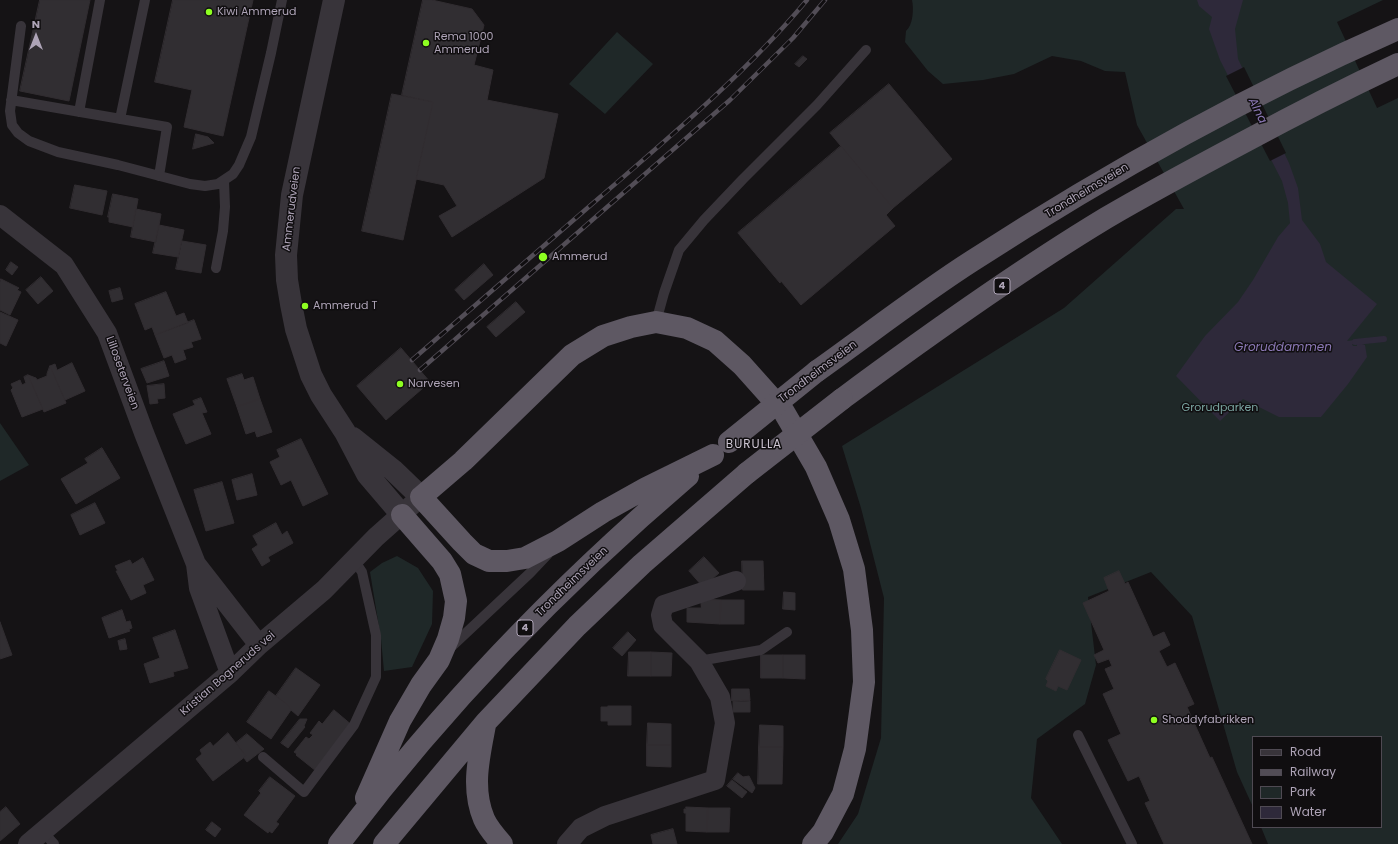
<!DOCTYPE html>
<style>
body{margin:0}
#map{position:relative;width:1398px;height:844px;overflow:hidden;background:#151315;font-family:Poppins,sans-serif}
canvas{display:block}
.legend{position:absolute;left:1252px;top:736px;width:130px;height:92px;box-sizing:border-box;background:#100e10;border:1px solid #4f4a53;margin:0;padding:5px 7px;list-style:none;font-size:12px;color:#aea4b7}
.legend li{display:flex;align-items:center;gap:8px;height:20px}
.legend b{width:20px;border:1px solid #4f4a53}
.north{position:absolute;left:16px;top:16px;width:40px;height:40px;-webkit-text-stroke:3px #100e10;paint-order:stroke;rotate:0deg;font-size:11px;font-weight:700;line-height:16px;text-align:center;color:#aea4b7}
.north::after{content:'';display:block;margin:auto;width:14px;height:18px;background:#aea4b7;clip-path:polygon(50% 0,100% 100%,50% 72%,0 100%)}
</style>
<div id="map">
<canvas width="1398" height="844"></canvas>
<ul class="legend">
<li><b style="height:5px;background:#38343a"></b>Road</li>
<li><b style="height:5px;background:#524d56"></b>Railway</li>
<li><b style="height:11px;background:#1f2828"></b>Park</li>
<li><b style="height:11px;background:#2e293a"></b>Water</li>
</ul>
<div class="north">N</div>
</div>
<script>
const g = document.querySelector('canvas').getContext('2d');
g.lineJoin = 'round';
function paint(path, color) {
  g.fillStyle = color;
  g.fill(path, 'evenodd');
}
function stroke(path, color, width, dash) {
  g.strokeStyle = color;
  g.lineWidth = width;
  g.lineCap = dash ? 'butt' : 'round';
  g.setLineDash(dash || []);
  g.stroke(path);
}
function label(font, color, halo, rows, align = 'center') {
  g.font = font + ' Poppins,sans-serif';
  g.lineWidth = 3;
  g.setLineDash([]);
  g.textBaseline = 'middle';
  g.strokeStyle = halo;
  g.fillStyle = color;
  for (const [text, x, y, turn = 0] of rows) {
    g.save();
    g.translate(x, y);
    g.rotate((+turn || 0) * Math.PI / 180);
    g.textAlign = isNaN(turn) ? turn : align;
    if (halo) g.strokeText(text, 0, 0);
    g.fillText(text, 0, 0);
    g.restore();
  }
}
const green = new Path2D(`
 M912,0h471l-46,22 40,86 21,-10v746h-130l-7,-17h120v-90h-128v70l-16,-35 -45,-156 -41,-44 -63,25 8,68 -11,39 -48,35 -6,59 31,46h-224l20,-30 23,-76 3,-140 -23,-90 -19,-62 222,-138 112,-99h8l-47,-84 -12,-53 -20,-1 -24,-10 -29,-5 -38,18 -31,6 -40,4 -15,-13 -23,-29 1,-11c7,-6 8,-22 6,-31z
 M617,32l36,32 -48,50 -36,-30z
 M0,423l29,42 -29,16z
 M397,556l21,12 15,23 -1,33 -20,43 -28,4 -3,-32 -11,-67 12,-9z`);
const water = new Path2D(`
 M1197,0h46l-8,29 3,30 51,104 9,25 4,32 18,24 6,18 51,42 -30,37 8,-1v4h-3l1,2h4v-2h5l3,1 2,12 -19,27 -27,33h-42l-36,-18 -23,22 -44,-45 29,-40 33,-34 15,-22 25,-43 12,-14 -2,-20 -6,-22 -62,-121 -11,-31 3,-12 -13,-11z`);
const pier = new Path2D(`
 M1244,67l42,86 -16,8 -44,-85z`);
const stream = new Path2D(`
 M1355,342l29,-3`);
const building = new Path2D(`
 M40,0h50l-21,101 -49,-10z
 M173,0h80l-30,136 -39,-9 8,-37 -37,-8z
 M423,0h9l40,9 12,16 -10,40 19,5 -6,30 71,14 -14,64 -92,59 -13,-21 18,-10 -13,-21 -28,-6 17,-77 -31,-7z
 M803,56l4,3 -8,8 -4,-3z
 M889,84l63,75 -59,49 -63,-75z
 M392,94l41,8 -30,138 -41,-9z
 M196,134l12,3 6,6 -21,6z
 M841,146l52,62 -7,7 9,11 -94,79 -20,-24 -1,2 -42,-50z
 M75,185l32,6 -5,24 -32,-7z
 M113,194l25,5 -5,28 -24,-5v-5h-1z
 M136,209l25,5 -5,28 -25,-5z
 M159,225l25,5 -6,27 -25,-4z
 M182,241l24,4 -5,28 -25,-4z
 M11,262l7,5 -6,8 -6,-5z
 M484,264l9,11 -29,25 -9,-10z
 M41,277l12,14 -15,13 -12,-14z
 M1,279l18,9 -2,2 4,2 -11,23 -10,-5v-28z
 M120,288l3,11 -11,3 -3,-11z
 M166,292l10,24 8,-3 4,10 -33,12 -3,-8 -7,3 -10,-26z
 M516,302l9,10 -29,25 -9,-10z
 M0,312l18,8 -12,26 -6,-3z
 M194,320l7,19 -10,3 2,5 -10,3 3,9 -11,4 -3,-8 -8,3 -9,-23z
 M401,348l29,34 -44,38 -29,-34z
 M164,361l5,15 -22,7 -6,-14z
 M72,363l13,28 -20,9 -15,-34 5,-2 2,6z
 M50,366l16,37 -22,9 -16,-37 8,3 1,2 10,-4v-2z
 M242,374l2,6 9,-3 7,22 -23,8 -10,-28z
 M28,375l15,34 -21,8 -11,-27 2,-2 -2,-4 9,-4 2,5 4,-2 -2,-6z
 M164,384l1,14 -8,1 1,4 -8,1 -3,-18z
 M201,398l6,14 -5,1 9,21 -25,10 -13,-30 22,-9 -2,-4z
 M260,399l12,33 -15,5 -2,-6 -9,3 -9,-27z
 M301,439l27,55 -25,12 -12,-26 -10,5 -11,-23 10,-5 -3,-7z
 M102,448l18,30 -44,26 -15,-25 27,-16 -3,-4z
 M252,474l5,21 -20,5 -5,-20z
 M222,482l12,41 -28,8 -12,-41z
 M95,503l10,20 -25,12 -9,-20z
 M276,523l6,12 5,-4 6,12 -25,14 2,4 -8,5 -10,-17 6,-4 -5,-9z
 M704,557l15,16 -16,14 -14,-16z
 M143,558l11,22 -11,5 3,8 -15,7 -15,-29h2l-3,-5 15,-6 2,4z
 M742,561h21l1,29h-21z
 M1119,571l6,13 3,-2 25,55 11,-5 6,13 -11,6 8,16 8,-4 19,41 -7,3 23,51 2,-1 40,87h-88l-19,-41 5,-2 -11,-25 -11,5 -20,-41 13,-6 -18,-40 11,-5 -9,-20 7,-3 -3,-7 -11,4 -4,-8 10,-5 -21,-47 26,-12 -5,-13z
 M784,592l11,1v17l-12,-1z
 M701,599l20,1 -1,24 -33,-2v-14h14z
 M721,600h23v24h-24z
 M122,610l4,12 4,-1 2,7 -3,1 1,2 -21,7 -7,-20z
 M0,622l12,33 -12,4z
 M175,630l13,38 -15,4 1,4 -24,7 -6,-19 16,-6 -7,-20z
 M628,632l8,8 -14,16 -9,-8z
 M125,639l2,10 -7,1 -2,-9z
 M1060,650l21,10 -14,30 -9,-4 -2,5 -10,-5 2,-5 -2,-2z
 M629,652h22v24h-23z
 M651,652l21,1 -1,23h-20z
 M761,655h22v23h-22z
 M783,655h22v24l-22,-1z
 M296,668l24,17 -22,31 -7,-6 -3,-5 -12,-9z
 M732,689h17l1,11 -18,1z
 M269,691l19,14 3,5 -20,29 -24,-17z
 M750,701v11h-17v-10z
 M608,706h23v19h-23v-4h-7v-14h7z
 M334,710l19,16 -37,45 -20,-16 1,-1 -3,-2 12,-15 3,2 4,-4 -3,-2 9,-12 3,3z
 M300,719h7l-3,7 1,1 -17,21 -7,-5z
 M648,723l23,1v21h-24z
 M760,725l23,1v21h-24z
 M228,733l18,23 -33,25 -17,-22 6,-5 -2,-4 10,-8 3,4z
 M247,734l17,15 -17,13 -3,-4 2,-2 -10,-13z
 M647,745h24v22l-24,-1z
 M759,747h24l-1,37h-24z
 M738,773l5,4 6,-1 6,12 -3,5 -19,-14z
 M270,777l25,19 -19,26 3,2 -7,9 -3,-2 -1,2 -24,-18 17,-22 -2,-2z
 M732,780l15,12 -5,6 -15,-12z
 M6,807l14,17 -20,17v-29z
 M686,807l22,1 -1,24 -21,-1v-18h-2v-4h2z
 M708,808h22l-1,24h-22z
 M212,822l9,7 -6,8 -9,-7z
 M673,829l4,15h-24l-2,-9z`);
const service = new Path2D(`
 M21,26l-11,85 2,14 6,8 11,8 29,11 60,13 72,19 15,2 13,-2 15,-10 6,-9 12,-28 20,-84 11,-53
 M11,100l156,27 -8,49
 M79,112l21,-112
 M120,119l25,-119
 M216,268l7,-37 2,-24 -1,-26
 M656,322l8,-29 15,-43 25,-30 39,-41 74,-74 49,-55
 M450,648l80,-75 18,-19
 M699,661l62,-11 26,-18
 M1078,735l54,109
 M263,757l41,35 50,-67 22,-48v-42l-14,-63 -8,-12
 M43,832l11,12`);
const minor = new Path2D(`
 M0,215l64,50 43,68 37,100 52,131
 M230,673l-31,-85 -3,-24 63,81
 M28,844l202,-171 29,-28 65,-55 52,-53 45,-40
 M567,844l14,-16 24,-12 110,-36 10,-57 -5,-26 -21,-36 -36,-36 -2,-10 3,-10 72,-24`);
const tertiary = new Path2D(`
 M334,0l-42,195 -6,60 1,25 4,24 5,25 15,46 10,20 24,37 22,42 35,41
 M353,438l40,32 28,27`);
const trunk = new Path2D(`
 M817,371c52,-37 102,-76 155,-110 136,-88 278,-167 426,-232
 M842,399c85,-63 173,-126 264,-181 46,-27 93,-52 140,-77 50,-27 101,-53 152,-77
 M713,455l-67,33 -43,24 -45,29 -33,17 -18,3h-18l-15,-7 -12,-12 -41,-45 42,-36 109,-106 31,-19 28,-9 25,-5 31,6 28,13 27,24 42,47 32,55 23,53 15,49 8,61 2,52 -9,67 -12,45 -20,38 -10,12
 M485,725c-6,32 -14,63 -1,94 4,9 11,17 18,25
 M366,798l34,-77 21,-36 18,-25 9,-21 6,-21 2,-17 -6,-27 -8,-13 -40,-46
 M339,844c102,-135 220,-258 349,-368
 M384,844l102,-122 91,-96 65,-62 105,-91`);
const rail = new Path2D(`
 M412,360c63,-54 124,-108 187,-162 73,-63 147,-125 208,-198
 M420,370l310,-270 63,-62 32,-38`);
const trunkBridge = new Path2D(`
 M729,442l88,-71
 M747,473l95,-74`);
const markers = [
 [209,12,4,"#8eff21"],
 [426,43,4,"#8eff21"],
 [543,257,5,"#8eff21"],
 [305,306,4,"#8eff21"],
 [400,384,4,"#8eff21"],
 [1154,720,4,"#8eff21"]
];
const shields = [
 [1002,286,16],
 [525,628,16]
];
const shieldNames = [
 ["4",1002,286],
 ["4",525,628]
];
const poiNames = [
 ["Kiwi Ammerud",217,12],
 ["Rema 1000",434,37],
 ["Ammerud",434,50],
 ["Ammerud",552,257],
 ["Ammerud T",313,306],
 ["Narvesen",408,384],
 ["Shoddyfabrikken",1162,720]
];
const streetNames = [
 ["Trondheimsveien",1087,191,-31],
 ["Ammerudveien",292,209,-83],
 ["Trondheimsveien",818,372,-37],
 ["Lilloseterveien",122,373,70],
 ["Trondheimsveien",572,582,-44],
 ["Kristian Bogneruds vei",228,674,-41]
];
const parkNames = [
 ["Grorudparken",1220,408]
];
const waterNames = [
 ["Alna",1257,111,64],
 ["Groruddammen",1283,348]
];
const neighbourhoodNames = [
 ["BURULLA",754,445]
];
paint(green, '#1f2828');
paint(water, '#2e293a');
paint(pier, '#151315');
stroke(stream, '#2e293a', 6);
paint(building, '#312e32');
stroke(building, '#312d31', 1);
stroke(service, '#38343a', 10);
stroke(minor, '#38343a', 20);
stroke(tertiary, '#38343a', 22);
stroke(trunk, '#5e5863', 22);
stroke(rail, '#524d56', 4.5);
stroke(rail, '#100e10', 3, [9]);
stroke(trunkBridge, '#5e5863', 22);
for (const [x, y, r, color] of markers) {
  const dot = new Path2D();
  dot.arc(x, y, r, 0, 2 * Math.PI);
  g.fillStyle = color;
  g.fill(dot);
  stroke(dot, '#100e10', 1.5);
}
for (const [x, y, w] of shields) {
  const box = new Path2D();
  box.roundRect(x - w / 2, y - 8, w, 16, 3);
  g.fillStyle = '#100e10';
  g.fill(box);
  stroke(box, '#aea4b7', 1);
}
label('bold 10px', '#aea4b7', null, shieldNames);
label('11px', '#aea4b7', '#100e10', poiNames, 'left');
label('11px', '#aea4b7', '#100e10', streetNames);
label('11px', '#79a39f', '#100e10', parkNames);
label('italic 12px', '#8b78b5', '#100e10', waterNames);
g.letterSpacing = '1px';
label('12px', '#cdc5d2', '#100e10', neighbourhoodNames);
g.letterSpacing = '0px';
</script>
